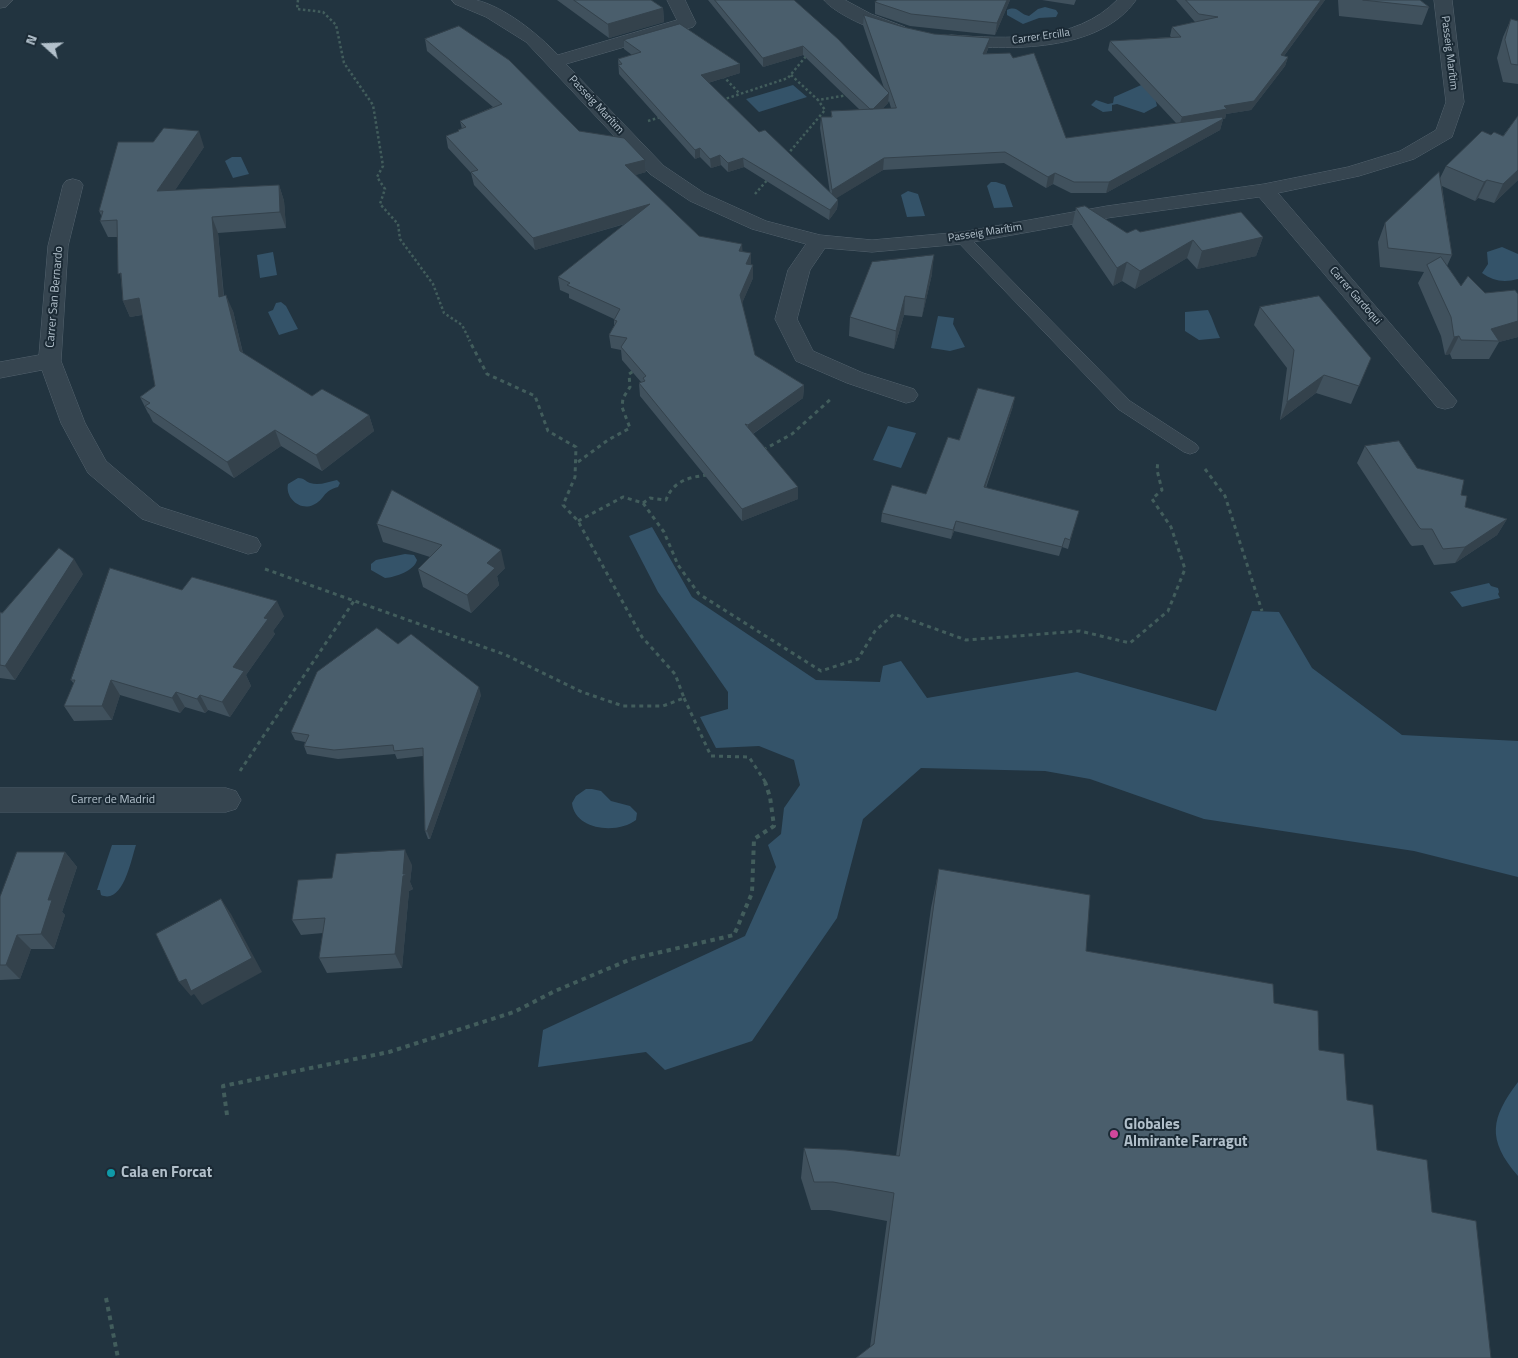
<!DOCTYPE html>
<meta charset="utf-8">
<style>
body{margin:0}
#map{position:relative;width:1518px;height:1358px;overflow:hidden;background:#223440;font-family:"Titillium Web",sans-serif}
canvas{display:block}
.north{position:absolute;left:20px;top:20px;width:50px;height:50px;-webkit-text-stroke:4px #1b2a35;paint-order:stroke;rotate:290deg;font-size:14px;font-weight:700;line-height:20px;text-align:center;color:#b2c0cb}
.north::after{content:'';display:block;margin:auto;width:18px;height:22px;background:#b2c0cb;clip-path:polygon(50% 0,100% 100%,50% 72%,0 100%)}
</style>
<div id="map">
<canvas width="1518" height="1358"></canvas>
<div class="north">N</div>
</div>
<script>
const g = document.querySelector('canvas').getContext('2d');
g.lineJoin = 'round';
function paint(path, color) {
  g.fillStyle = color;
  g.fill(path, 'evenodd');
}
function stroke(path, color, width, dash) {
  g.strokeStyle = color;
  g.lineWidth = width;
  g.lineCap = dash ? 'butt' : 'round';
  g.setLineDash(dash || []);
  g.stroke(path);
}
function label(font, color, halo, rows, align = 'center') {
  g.font = font + ' "Titillium Web",sans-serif';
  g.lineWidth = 4;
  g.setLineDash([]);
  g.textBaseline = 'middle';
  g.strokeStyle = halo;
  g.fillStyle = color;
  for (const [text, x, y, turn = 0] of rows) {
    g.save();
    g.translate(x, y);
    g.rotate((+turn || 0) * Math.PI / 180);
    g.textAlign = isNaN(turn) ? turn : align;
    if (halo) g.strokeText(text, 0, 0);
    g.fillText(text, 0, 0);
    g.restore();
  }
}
const water = new Path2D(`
 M1045,7l11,3 2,3 -2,4 -17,1 -16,6 -16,-9v-5c11,-5 13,5 22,6l9,-7z
 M1164,75l-9,23 2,8 -13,7 -27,-9 -5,1v6l-9,1 -12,-7 5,-5 12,4 5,-1 1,-6z
 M793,85l14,12 -48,15 -13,-13z
 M232,157h9l8,17 -16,4 -8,-17z
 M991,182h5l9,3 8,22 -19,1 -7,-22z
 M908,191l10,3 7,22 -18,1 -6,-22z
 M1502,247l16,7v25c-14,4 -25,2 -36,-6l6,-9 -1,-12z
 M273,252l4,23 -17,3 -3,-23z
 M281,302l5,4 12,23 -19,6 -11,-23 5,-2 3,-7z
 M1208,310c5,9 7,18 12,28l-21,2 -14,-9v-19z
 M938,316l16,2 -1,6 12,23 -15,4 -19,-3z
 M888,426l28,7 -15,35 -28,-8z
 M298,478c6,0 7,3 12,5 9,3 18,-1 27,-3l3,3 -2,4c-16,4 -13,13 -25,18 -13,6 -28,-7 -25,-21z
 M652,527l40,70 124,83 64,2 3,-16 18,-5 26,37 150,-26 139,39 36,-100 27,1 33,56 90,67 116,6v136l-104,-26 -210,-32 -114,-40 -45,-8 -124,-3 -58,51 -26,99 -85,123 -87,29 -19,-18 -108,15 5,-37 202,-94 31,-69 -8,-22 13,-11 3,-26 16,-23 -6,-25 -35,-14 -43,2 -16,-31 28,-8v-17l-70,-100 -29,-56z
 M405,554l9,1 3,5c-3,11 -21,17 -32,18l-14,-8v-6l5,-4z
 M1489,583l2,3 7,2 1,4 -1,2 2,4 -38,9 -12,-15z
 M586,789h6l9,2 10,10 19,5 7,7 -1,7c-18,14 -61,11 -64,-17l4,-7z
 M112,845h24c-5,15 -13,60 -35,50l-1,-5h-3z
 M1518,1082v94c-32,-37 -27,-58 0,-94z`);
const pathFar2 = new Path2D(`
 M298,0l-1,9 26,3 13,13 8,38 29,42 10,61 -6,11 8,12 -5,15 18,20 2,15 33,45 11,29 18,12 8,16
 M791,75l27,25 30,-5
 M723,76l17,18
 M722,100l66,-22 19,-23
 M648,121l13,-4
 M787,155l38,-45 -7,-10
 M755,194l14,-16`);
const pathFar1 = new Path2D(`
 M763,450l29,-16 40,-36
 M578,462l30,-22 22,-12 -8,-21 1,-9 7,-11 -1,-13 6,-4
 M1205,469l20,27 37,115
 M643,503l7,-5 16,2c7,-19 23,-23 42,-25
 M578,521l45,-24 20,6 21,29 14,33 21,29 122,77 37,-12 17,-28 19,-17 72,26 114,-9 50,12 38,-32 17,-42 -14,-42 -19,-28 10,-9 -5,-20 1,-9
 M265,569l241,86 76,37 41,14h40l21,-8 -9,-24 -33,-37 -64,-116 -15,-16 12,-28 1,-30 -28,-16 -13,-35 -48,-22 -18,-34
 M684,698l27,58 38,1 17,26
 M240,771l114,-170`);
const path = new Path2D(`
 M227,1115l-4,-29 166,-34 125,-40 41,-21 76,-32 103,-24 18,-42 2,-54 20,-13 -4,-29 -5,-15
 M106,1298l12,60`);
const lane = new Path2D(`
 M962,233l5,2 163,166 66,43 3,4 -3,4 -6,2 -6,-2 -66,-43 -161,-168 -3,-3 3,-3z`);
const street = new Path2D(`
 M0,0h13l-7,7 -6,1z
 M452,0c8,0 17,0 24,0 29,7 62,34 82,55l119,-35 -10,-20h18l11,23 -3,4 -127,37 98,102 40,27 62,28 54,14 52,5 90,-8 145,-26 157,-22 84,-17 52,-16 36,-21 10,-28 -12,-102h18l12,102 -12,35 -38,22 -55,17 -81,17 179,208 -4,6 -8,2 -8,-2 -178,-210 -152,21 -145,26 -90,8 -47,-4 -15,22 -13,49 16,32 50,22 51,16 4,6 -4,6 -8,2 -59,-20 -51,-22 -21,-42 13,-49 18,-26 -54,-15 -62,-28 -40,-27 -124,-132 -40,-25 -31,-13z
 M824,0h21l26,14 34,13 3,4 -3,4c-17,4 -71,-21 -81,-35z
 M1117,0h19c-37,53 -128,50 -185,45l-6,-1 -3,-4 3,-4 6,-1c55,4 125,8 166,-35z
 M73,179l7,2 3,4 -15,61 -7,115 24,62 21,38 54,46 97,31 4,7 -4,7 -9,2 -106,-35 -54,-46 -27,-50 -19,-53 -42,8v-16l39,-7 9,-109 15,-61 3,-4z
 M0,788h226l10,3 5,9 -5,9 -10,3h-226z`);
const wall = new Path2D(`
 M557,0h94l12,8 1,14 -55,16z
 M708,0h86l90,88 -21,-63 1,-10 39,12 31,7 56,4 -2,11 -2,5 27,4 53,80 110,-15 -68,-73 2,-9 61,-4 -1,-1 2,-9 23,-5 -19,-22h149l-41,56 4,1 -3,9 -34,44 -25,4 -1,5h-2l-3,11 -114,63h-35l-18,-9 -7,4 -42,-25 -121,7 -47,28 2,2 -1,9 -8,11 -85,-53 -16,5 -7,-7 -10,3 -11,-11 -5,2 -76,-85 -1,-15 14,-4 -8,-6v-9l116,33 -32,10 51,49 71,61 -10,-65 1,-11h10v-6l29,-1 -57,-55 -40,12zM889,101l2,7 -9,1 6,-6z
 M878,0h132l-15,35 -85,-9 -35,-12v-12z
 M1042,0h34l-2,5z
 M1338,0h82l9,7 -7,18 -83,-9z
 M1511,19l7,2v63l-15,-2 -6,-24 6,-21z
 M425,39l154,92 66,29 1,12 -11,3 64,61 43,16 9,13 2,13 -11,25 13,52 49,30 -1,13 -50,36 45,65 -56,22 -102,-125 -1,-13 2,-1 -19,-22 -1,-10 -10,-2 -2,-13 5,-9v-7l-45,-21v-4l-9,-4 -2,-13 67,-53 -90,26 -61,-65 -3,-12 -23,-25 -2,-12 12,-4v-2l4,-1 -2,-8 33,-14 -66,-56z
 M1518,116v64l-24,23 -16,-5 -3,3 -33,-15 10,69 -5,11 14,20 24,7 33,1v43l-19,5 -10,17h-37l-2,-5 -5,1 -4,-19 -23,-53 6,-11 -44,-5 -2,-25 7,-19 55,-45 6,-12 45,-31 12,1z
 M153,142l51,5 -29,43 104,-5 5,16 2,27 -68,5 6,63 9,15 10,42 69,43 57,19 5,16 -52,40 -41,-25 -47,32 -81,-56 -4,-8 -1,-1 -8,-16 15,-11 -13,-71 -12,2 -7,-16 -6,-64h-9l-8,-16 2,-4 -3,-6z
 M1076,208l51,25 13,-1 123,5 -7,19 -59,13 -10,-11 -52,31 -13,-8 -9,5 -41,-60z
 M932,274l-10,43 -18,-2 -10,34 -45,-13 1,-19z
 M1260,307l111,51 -20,46 -35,-11 -36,27 7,-52 -33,-43z
 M1013,406l-27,82 90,32 -8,29 -6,-2 -3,9 -105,-25 -3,8 -70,-17 1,-9 44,-19 33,-54z
 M1365,446l96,49 4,12 42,12 -10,16 -42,28 -21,2 -11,-20 -11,1 -2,-2 -53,-81z
 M392,490l113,78 -8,8 2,9 -28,28 -48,-26 -5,-18 12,-12 -47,-15 -6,-18z
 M83,574l-68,106 -15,-2v-66l2,1z
 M182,590l102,26 -11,15 2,3 -29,41 5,11 -21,31 -22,-7 -3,3 -20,-6 -5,6 -60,-18 -8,25 -38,1 -10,-15 10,-22 -3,-4z
 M481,695l-51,144h-2l-3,-8 -2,-75 -26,3 -2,-5 -57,5 -31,-5 -3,-8 1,-4 -10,-2 -4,-8z
 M65,852l12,15 -15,45 3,3 -11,34h-23l-11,30 -20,1v-83z
 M412,865l-2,17 3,7 -4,2 -7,77 -75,5 -8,-15 4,-25 -22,2 -9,-15 40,-42z
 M939,869l147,82 188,52 -404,344 17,-126 -58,-11h-18l-10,-32 3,-30 92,8 35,-248z`);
const shadedWall = new Path2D(`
 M1007,0h3l-15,35 2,-12z
 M1321,0h4l-47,64 3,-9z
 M663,8l1,14 -55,16 -1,-14z
 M990,38l-2,11 -7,16 2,-11z
 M803,46v9l-40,12v-9z
 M1288,57l-3,9 -34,44 -25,4 -1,5h-2l-3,11 -114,63 3,-11 70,-56 3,-9 42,-11z
 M740,64v9l-39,12v-10z
 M889,93l-1,10 -17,17 1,-10z
 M199,131l5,16 -41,61 -6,-17z
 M700,148v9l-5,2v-9z
 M720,155l1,10 -10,3 -1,-9z
 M743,158l1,9 -16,5v-9z
 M884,158l-1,12 -51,31v-11z
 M645,160l1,12 -20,6 -1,-13z
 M1518,170v10l-24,23 9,-19z
 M1055,173l-2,11 -7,4 2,-11z
 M1487,180l-9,18 -3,3 9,-19z
 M279,185l5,16 2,27 -6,-16z
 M838,200l-1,9 -8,11 1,-10z
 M650,204l1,12 -116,34 -2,-12z
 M212,217l6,16 7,80 -6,-16z
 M1263,237l-7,19 -59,13 5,-18z
 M1193,240l-6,18 -52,31 5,-18z
 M742,244l1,13 -4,-6z
 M751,253v13l-5,-2z
 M934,255l-2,19 -10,43 3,-18z
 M1127,262l-5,19 -9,5 4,-18z
 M753,265v13l-13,30v-13z
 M226,295l7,16 13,56 -6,-16z
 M905,296l-1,19 -10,34 2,-18z
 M139,298l7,16 -16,3 -7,-16z
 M1518,321v16l-19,5v-1l-8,-12z
 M1459,336l-9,18 -5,1 9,-18z
 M1324,375l-8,18 -36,27 7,-18z
 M804,385l-1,13 -55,39v-12z
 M1015,397l-2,9 -31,91 2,-10z
 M369,415l5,16 -52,40 -6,-16z
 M275,430l6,16 -47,32 -7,-16z
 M798,487v12l-56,22v-12z
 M1507,519l-10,16 -42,28 10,-16z
 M956,521l-2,10 -3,8 2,-9z
 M501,550l4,18 -8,8 2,9 -28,28 -4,-18 20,-32z
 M74,559l9,15 -68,106 -10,-14z
 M277,601l7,15 -11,15 2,3 -29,41 5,11 -21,31 -8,-15 11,-35 31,-49z
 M111,680l9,15 -8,25 -10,-14z
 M479,687l2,8 -51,144 -3,-8z
 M176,692l9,15 -5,6 -8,-15z
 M200,695l8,15 -3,3 -8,-14z
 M405,850l7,15 -2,17 3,7 -4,2 -7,77 -7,-14z
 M65,852l12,15 -15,45 3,3 -11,34 -13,-15 7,-34z
 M221,899l10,15 31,58 -60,33 -8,-11 -3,2 -12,-14 7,-3z
 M17,935l14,14 -11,30 -14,-14z`);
const building = new Path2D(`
 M574,0h77l12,8 -55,16z
 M715,0h79l44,39 51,54 -16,16h-3l-67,-63 -40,12z
 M878,0h129l-10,23 -86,-9 -36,-12z
 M1186,0h135l-40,55 7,2 -34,44 -30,5 3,3 -45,8 -72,-76 71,-4 -9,-10 46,-10 -19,-3z
 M1363,0h57l9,7z
 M864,15l39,12 31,7 56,4 -7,16 27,-1 3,5 21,-5 32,85 156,-21 1,2 -114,63h-35l-19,-9 -7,4 -43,-25 -121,6 -52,32 -11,-73h11l-1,-6 65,-3z
 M1511,19l7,2v44l-7,-1 -6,-24z
 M680,24l60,40 -39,11 58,57 6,-2 73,70 -8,10 -87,-52 -15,5 -8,-8 -10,4 -10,-11 -5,2 -77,-85 4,-1 -4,-5 23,-7 -17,-12z
 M459,26l50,34 70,71 45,7 21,22 -20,5 74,71 43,8 -3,7 12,2 -5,11 7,1 -13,30 15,60 49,30 -56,40 -3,-1 53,63 -56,22 -103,-126 6,-2 -2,-3 3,-2 -25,-29 6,-9 -18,-3 8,-14 -3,-1 6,-11 -53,-24 3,-2 -12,-6 92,-73 -117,34 -62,-66 7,-2 -32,-34 13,-5 -1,-1 8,-3 -6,-6 42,-17 -77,-65z
 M1518,116v54l-15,14 -16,-4 -3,2 -38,-16 36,-35 9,4 3,-3 9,4z
 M164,128l35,3 -42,60 122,-6 1,27 -68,5 7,80 7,-2 14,56 72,45 10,-7 47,26 -53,40 -41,-25 -48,32 -82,-56 5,-3 -10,-6 15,-11 -16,-88 -16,3 -2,-28 -3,1 -1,-54 -17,1 3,-10h-4l19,-69h35z
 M1439,172l13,83 -64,-7 -3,-25z
 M1085,206l42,27 9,-4 4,3 101,-20 22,25 -61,14 -9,-11 -53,31 -13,-9 -10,6 -41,-60z
 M934,255l-9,44 -20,-3 -9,35 -46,-14 22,-55z
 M1441,257l20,29 7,-10 17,17 30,-3 3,4v27l-27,8 8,12 -38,-1 -2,-4 -5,1 -3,-20 -24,-52z
 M1319,296l52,62 -12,28 -35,-11 -37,27 7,-52 -34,-43z
 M978,388l37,9 -31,90 95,24 -9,29 -5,-2 -3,9 -106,-26 -3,9 -71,-17 10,-28 34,9 22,-57 11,3z
 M1399,441l18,27 47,12 -3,15 6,1 -2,11 42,12 -42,28 -22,2 -11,-20h-11l-2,-2 -54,-81z
 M392,490l109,60 -14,13 8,5 -28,27 -49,-26 24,-24 -65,-21z
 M59,548l15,11 -69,107 -5,-1v-53l2,1z
 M110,568l72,22 10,-13 85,24 -13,17 4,1 -35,48 11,4 -22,31 -22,-7 -3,4 -21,-7 -4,6 -61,-18 -9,26h-38l11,-26h-4z
 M377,628l21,16 13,-10 68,53 -52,144h-2l-2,-83 -29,3 -1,-6 -59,5 -30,-4 5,-11 -18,-3 26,-60z
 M405,850l-2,24h4l-4,2 -8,78 -76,4 6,-40 -33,2 6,-40 34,-2 4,-24z
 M17,852h48l-17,48h4l-11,34 -24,1 -11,30h-6v-68z
 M939,869l151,26 -4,56 187,33 1,19 44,8 1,39 25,4 3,46 26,5 4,45 50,10 5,52 44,9 15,137h-635l18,-14 20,-151 -61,-11h-19l-10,-34 42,2 53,6z
 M221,899l31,59 -61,33 -5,-12 -7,3 -23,-48z`);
const markers = [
 [1114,1134,5,"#d1479c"],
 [111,1173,5,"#0f9aa8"]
];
const farStreetnames = [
 ["Carrer Ercilla",1041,37,-8],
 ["Passeig Marítim",1449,53,83],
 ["Passeig Marítim",596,105,47],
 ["Passeig Marítim",985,233,-9],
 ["Carrer Gardoqui",1355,296,49]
];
const streetNames = [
 ["Carrer San Bernardo",55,297,-85],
 ["Carrer de Madrid",113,800]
];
const nearPoinames = [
 ["Globales",1124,1125],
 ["Almirante Farragut",1124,1142],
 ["Cala en Forcat",121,1173]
];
paint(water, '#345369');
stroke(lane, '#54636e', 1);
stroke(street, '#54636e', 1);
stroke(pathFar2, '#425d5c', 2.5, [2.5, 2.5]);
stroke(pathFar1, '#425d5c', 3, [4, 4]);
stroke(path, '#425d5c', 4, [4.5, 4.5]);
paint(lane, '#364550');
paint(street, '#364550');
paint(wall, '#40515d');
paint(shadedWall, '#34424c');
paint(building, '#4a5e6c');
stroke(building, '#34424c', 1);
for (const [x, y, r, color] of markers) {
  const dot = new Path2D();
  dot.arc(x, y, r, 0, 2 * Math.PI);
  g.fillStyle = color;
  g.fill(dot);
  stroke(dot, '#1b2a35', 2);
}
label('11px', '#b2c0cb', '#1b2a35', farStreetnames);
label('12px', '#b2c0cb', '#1b2a35', streetNames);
label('bold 15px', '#b2c0cb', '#1b2a35', nearPoinames, 'left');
</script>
